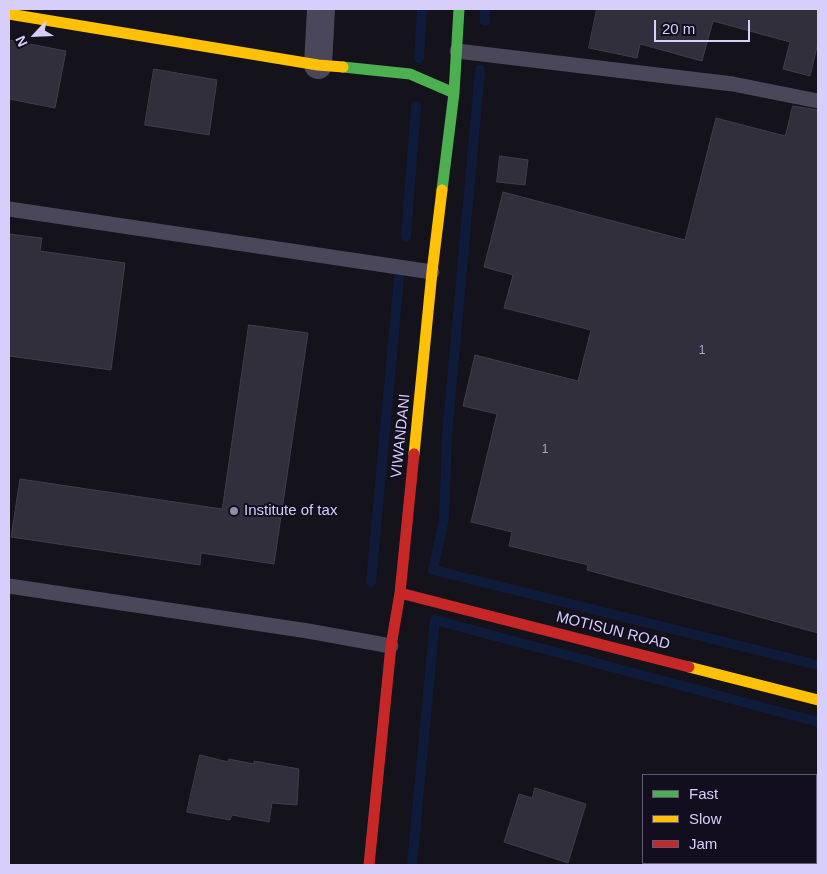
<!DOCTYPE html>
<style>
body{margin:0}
#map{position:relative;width:827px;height:874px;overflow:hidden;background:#14121a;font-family:Helvetica,sans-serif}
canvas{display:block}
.frame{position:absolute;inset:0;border:10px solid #d7cefc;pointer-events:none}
.legend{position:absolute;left:642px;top:774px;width:175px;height:90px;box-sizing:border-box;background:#120e1e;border:1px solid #615b77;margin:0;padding:6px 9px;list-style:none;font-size:15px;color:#d7cefc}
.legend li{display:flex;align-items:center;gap:10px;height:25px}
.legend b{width:25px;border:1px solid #615b77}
.north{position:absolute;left:10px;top:10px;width:50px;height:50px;-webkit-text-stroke:4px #120e1e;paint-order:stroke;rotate:245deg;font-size:14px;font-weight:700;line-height:20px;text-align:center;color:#d7cefc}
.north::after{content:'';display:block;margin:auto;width:18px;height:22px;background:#d7cefc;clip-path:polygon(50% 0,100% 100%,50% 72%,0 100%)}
.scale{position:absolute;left:654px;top:20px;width:96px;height:22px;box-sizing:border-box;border:2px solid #d7cefc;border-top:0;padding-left:6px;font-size:15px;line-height:18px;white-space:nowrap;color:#d7cefc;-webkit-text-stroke:4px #120e1e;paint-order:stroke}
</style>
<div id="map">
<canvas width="827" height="874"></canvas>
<div class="frame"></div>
<ul class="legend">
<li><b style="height:6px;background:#4caf50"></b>Fast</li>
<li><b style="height:6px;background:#ffc107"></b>Slow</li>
<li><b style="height:6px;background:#c62828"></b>Jam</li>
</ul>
<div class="north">N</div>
<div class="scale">20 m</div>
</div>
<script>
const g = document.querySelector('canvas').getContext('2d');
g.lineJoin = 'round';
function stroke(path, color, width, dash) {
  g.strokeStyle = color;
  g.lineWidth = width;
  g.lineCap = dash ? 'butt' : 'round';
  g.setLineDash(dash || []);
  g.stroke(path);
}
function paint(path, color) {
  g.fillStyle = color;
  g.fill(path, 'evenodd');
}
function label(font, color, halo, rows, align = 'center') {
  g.font = font + ' Helvetica,sans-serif';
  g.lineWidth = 4;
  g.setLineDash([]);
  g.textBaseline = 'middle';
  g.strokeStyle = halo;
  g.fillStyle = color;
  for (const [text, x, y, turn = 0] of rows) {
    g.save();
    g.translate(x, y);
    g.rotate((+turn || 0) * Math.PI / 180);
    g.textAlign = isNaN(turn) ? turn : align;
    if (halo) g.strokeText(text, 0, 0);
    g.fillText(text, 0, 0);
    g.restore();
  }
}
const stream = new Path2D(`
 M485,21v-12
 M419,58l3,-49
 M480,70l-33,366 -3,83 -11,51 385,95
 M406,236l10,-130
 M371,582l28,-304
 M412,865l23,-245 383,102`);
const building = new Path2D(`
 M597,9h221v34l-8,33 -27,-7 7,-27 -77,-21 -11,40 -62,-17 -3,14 -48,-10z
 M9,40l57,11 -11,57 -46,-9z
 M154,69l63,11 -8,55 -64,-10z
 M793,106l25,4v523l-231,-63 1,-5 -79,-19 3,-14 -41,-10 26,-108 -34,-8 12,-51 103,26 13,-51 -87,-22 9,-33 -29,-8 19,-75 182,48 31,-122 69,18z
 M500,156l28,4 -3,25 -28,-3z
 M9,234l33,4 -2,13 85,12 -14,107 -102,-14z
 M249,325l59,8 -34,231 -73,-11 -1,12 -189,-28 9,-58 202,30z
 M200,755l28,7 1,-3 25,5v-3l45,8 -2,36 -25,-2 -3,19 -37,-7 -2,5 -43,-8z
 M535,788l51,16 -18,59 -64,-21 15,-48 13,4z`);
const lane = new Path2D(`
 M457,51l276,33 85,17
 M9,209l423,63
 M9,586l299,45 83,15`);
const street = new Path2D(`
 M318,65l3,-56`);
const fast = new Path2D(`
 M343,67l67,7 44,19
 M442,190l12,-97 5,-84`);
const slow = new Path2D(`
 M9,14l309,51 25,2
 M414,454l18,-182 10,-82
 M689,667l129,33`);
const jam = new Path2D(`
 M400,593l289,74
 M369,865l22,-219 9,-53 14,-139`);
const markers = [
 [234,511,5,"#938cad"]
];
const numberNames = [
 ["1",702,351],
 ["1",545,450]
];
const streetNames = [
 ["VIWANDANI",401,436,-84],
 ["MOTISUN ROAD",613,631,14]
];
const poiNames = [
 ["Institute of tax",244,511]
];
stroke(stream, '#0f1b3a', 10);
paint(building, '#322f3d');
stroke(building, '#413c4d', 1);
stroke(lane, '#4a475b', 15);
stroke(street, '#4a475b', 28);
stroke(fast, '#4caf50', 11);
stroke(slow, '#ffc107', 11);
stroke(jam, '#c62828', 11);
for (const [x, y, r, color] of markers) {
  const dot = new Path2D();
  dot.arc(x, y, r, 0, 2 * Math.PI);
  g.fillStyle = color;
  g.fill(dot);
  stroke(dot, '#120e1e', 2);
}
label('12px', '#aea6cc', null, numberNames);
label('15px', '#d7cefc', '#120e1e', streetNames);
label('15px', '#d7cefc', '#120e1e', poiNames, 'left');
</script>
